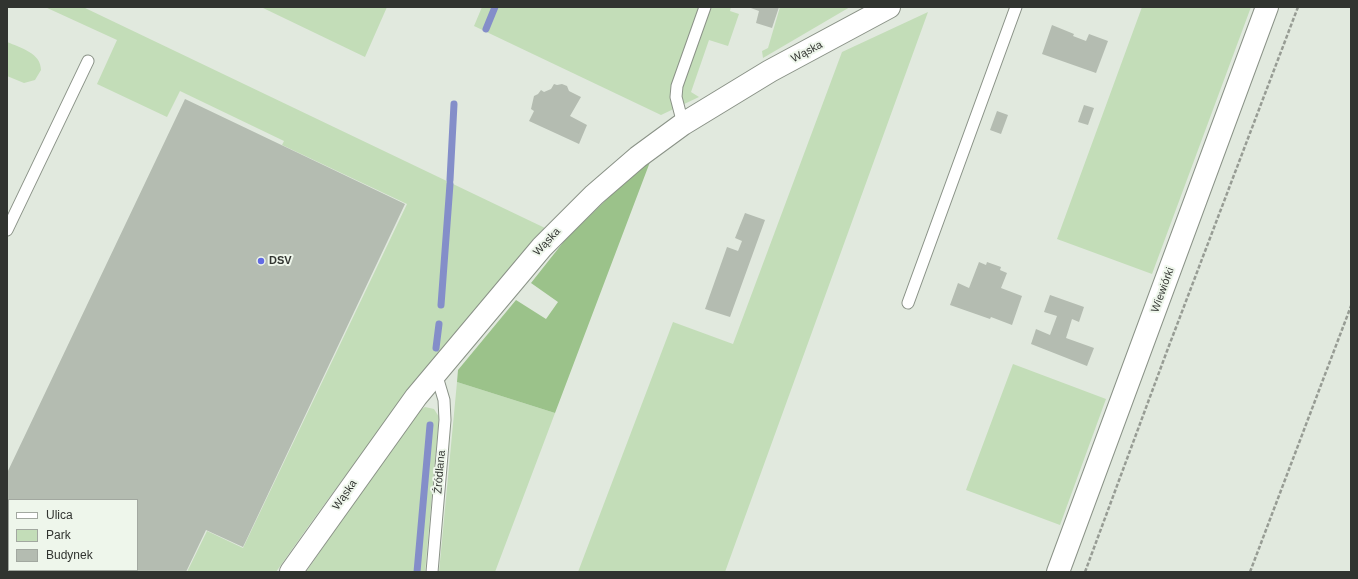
<!DOCTYPE html>
<meta charset="utf-8">
<style>
body{margin:0}
#map{position:relative;width:1358px;height:579px;overflow:hidden;background:#e1e9de;font-family:Helvetica,sans-serif}
canvas{display:block}
.frame{position:absolute;inset:0;border:8px solid #313430;pointer-events:none}
.legend{position:absolute;left:8px;top:499px;width:130px;height:72px;box-sizing:border-box;background:#eef6eb;border:1px solid #a2a8a0;margin:0;padding:5px 7px;list-style:none;font-size:12px;color:#313430}
.legend li{display:flex;align-items:center;gap:8px;height:20px}
.legend b{width:20px;border:1px solid #a2a8a0}
</style>
<div id="map">
<canvas width="1358" height="579"></canvas>
<div class="frame"></div>
<ul class="legend">
<li><b style="height:5px;background:#fff"></b>Ulica</li>
<li><b style="height:11px;background:#c3ddb8"></b>Park</li>
<li><b style="height:11px;background:#b4bcb1"></b>Budynek</li>
</ul>
</div>
<script>
const g = document.querySelector('canvas').getContext('2d');
g.lineJoin = 'round';
function paint(path, color) {
  g.fillStyle = color;
  g.fill(path, 'evenodd');
}
function stroke(path, color, width, dash) {
  g.strokeStyle = color;
  g.lineWidth = width;
  g.lineCap = dash ? 'butt' : 'round';
  g.setLineDash(dash || []);
  g.stroke(path);
}
function label(font, color, halo, rows, align = 'center') {
  g.font = font + ' Helvetica,sans-serif';
  g.lineWidth = 4;
  g.setLineDash([]);
  g.textBaseline = 'middle';
  g.strokeStyle = halo;
  g.fillStyle = color;
  for (const [text, x, y, turn = 0] of rows) {
    g.save();
    g.translate(x, y);
    g.rotate((+turn || 0) * Math.PI / 180);
    g.textAlign = isNaN(turn) ? turn : align;
    if (halo) g.strokeText(text, 0, 0);
    g.fillText(text, 0, 0);
    g.restore();
  }
}
const green = new Path2D(`
 M45,7h38l462,221c-96,110 -185,224 -269,344h-89l20,-41 36,17 164,-344 -125,-59 2,-4 -104,-50 -13,26 -70,-33 20,-44z
 M261,7h126l-22,50z
 M482,7h249l-1,4 9,3 -11,32 -19,-6 -18,52 8,5 -38,18 -187,-89z
 M780,7h70l-87,51 -1,-7 6,-3z
 M1142,7h109l-99,267 -95,-35z
 M928,12l-203,560h-147l95,-250 60,22 109,-292z
 M7,42c14,6 34,11 34,28l-6,10 -11,3 -17,-7z
 M1013,364l93,35 -46,126 -94,-35z
 M457,382l98,31 -60,159h-56z
 M425,407l9,2 5,8 -14,155h-119l110,-159z`);
const forest = new Path2D(`
 M653,154l-98,259 -98,-31 1,-12 58,-70 30,19 12,-17 -27,-19 34,-43z`);
const stream = new Path2D(`
 M486,29l9,-22
 M450,180l4,-76
 M441,305l9,-121
 M436,348l3,-24
 M417,572l13,-147`);
const building = new Path2D(`
 M748,7h31l-7,21 -16,-5 3,-12z
 M1052,25l22,9 -1,2 13,5 3,-7 19,7 -12,32 -54,-19z
 M554,84l3,1 5,-1 5,2 2,5 12,6 -11,19 17,9 -8,19 -50,-23 5,-10 -3,-2 3,-13 4,-2 3,-4 3,2 7,-3z
 M185,99l220,105 -162,343 -37,-17 -20,42h-179v-99zM9,500h128v70h-128z
 M1084,105l10,3 -6,17 -10,-3z
 M997,111l11,4 -7,19 -11,-4z
 M745,213l20,7 -35,97 -25,-8 22,-62 11,4 4,-10 -7,-3z
 M979,262l7,3 1,-3 14,5 -1,3 7,3 -6,15 21,8 -10,29 -21,-8 -1,2 -40,-14 8,-22 11,5z
 M1050,295l34,12 -5,15 -7,-3 -6,19 28,10 -7,18 -56,-22 5,-15 14,6 7,-19 -13,-4z`);
const path = new Path2D(`
 M1085,572l82,-221 131,-344
 M1250,572l101,-266`);
const lane = new Path2D(`
 M683,124l-7,-27 1,-11 28,-79
 M7,230l81,-169
 M908,303l108,-296
 M432,572l13,-152 -1,-20 -8,-27`);
const street = new Path2D(`
 M291,572l125,-175 126,-150 52,-52 44,-38 45,-33 87,-53 119,-64
 M1058,572l209,-565`);
const markers = [
 [261,261,4,"#626ae3"]
];
const streetNames = [
 ["Wąska",807,52,-28],
 ["Wąska",547,242,-47],
 ["Wiewiórki",1163,290,-70],
 ["Źródlana",440,472,-85],
 ["Wąska",345,495,-55]
];
const poiNames = [
 ["DSV",269,261]
];
paint(green, '#c3ddb8');
paint(forest, '#9bc28a');
stroke(stream, '#848ec9', 7);
paint(building, '#b4bcb1');
stroke(lane, '#8a9287', 13);
stroke(street, '#8a9287', 24);
stroke(path, '#979c94', 2.5, [4, 2]);
stroke(lane, '#fff', 11);
stroke(street, '#fff', 22);
for (const [x, y, r, color] of markers) {
  const dot = new Path2D();
  dot.arc(x, y, r, 0, 2 * Math.PI);
  g.fillStyle = color;
  g.fill(dot);
  stroke(dot, '#eef6eb', 1.5);
}
label('11px', '#313430', '#eef6eb', streetNames);
label('bold 11px', '#313430', '#eef6eb', poiNames, 'left');
</script>
